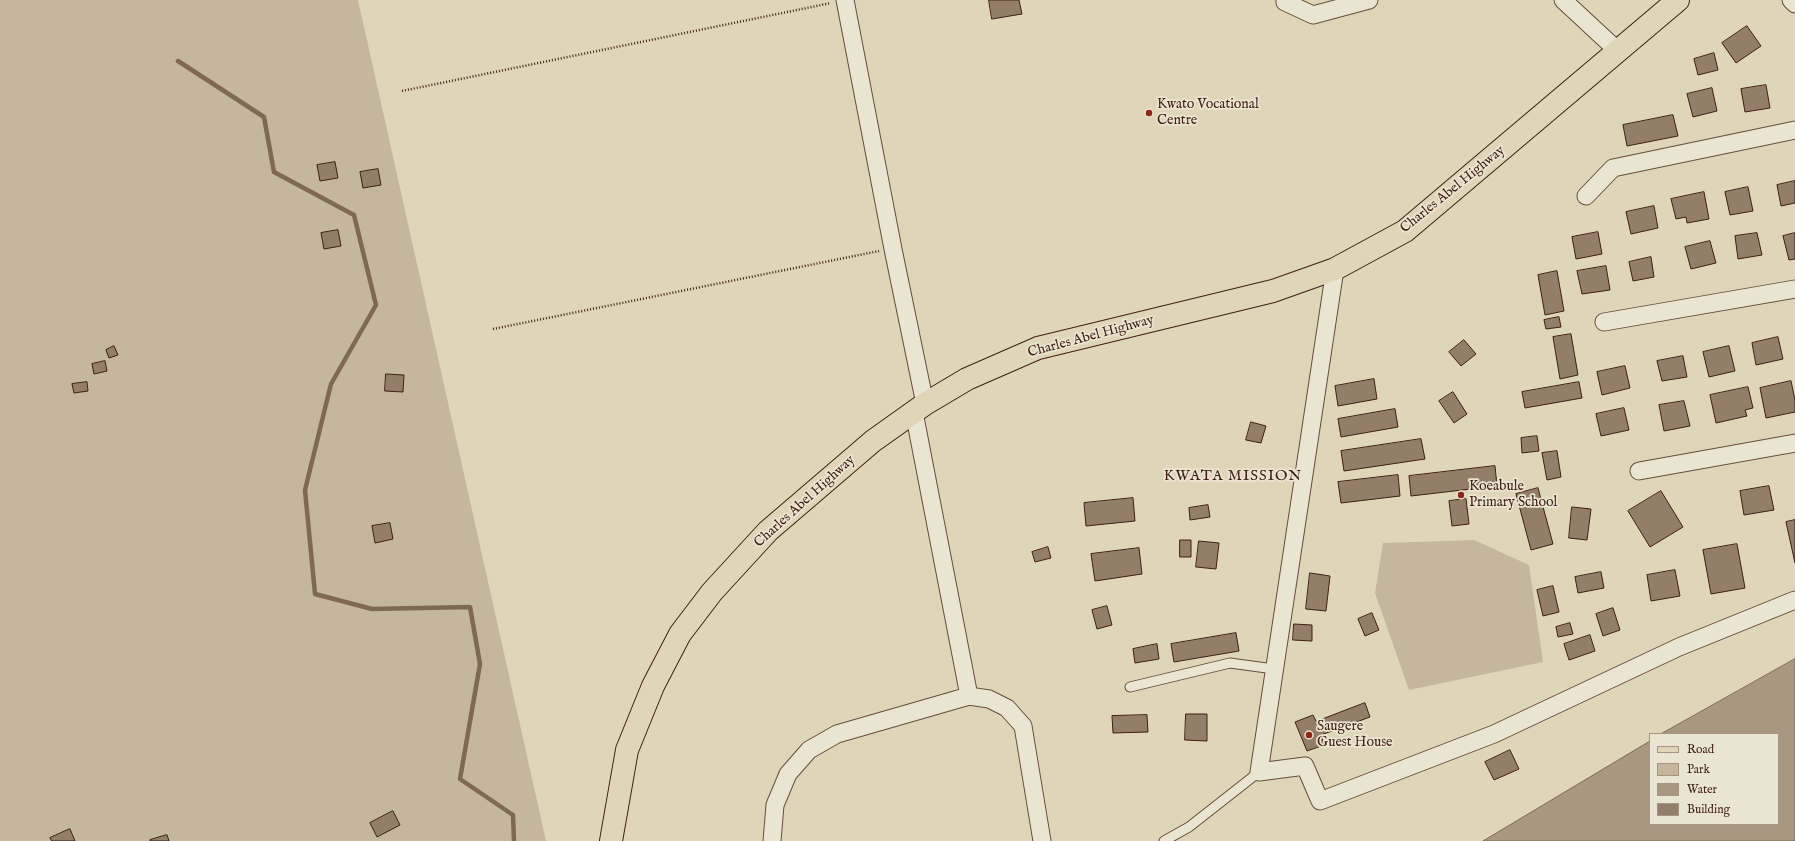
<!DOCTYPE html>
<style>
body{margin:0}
#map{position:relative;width:1795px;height:841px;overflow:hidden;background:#dfd6ba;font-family:"IM FELL English",serif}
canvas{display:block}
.legend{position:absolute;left:1649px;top:733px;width:130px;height:92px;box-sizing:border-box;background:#eae4d2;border:1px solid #a69585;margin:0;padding:5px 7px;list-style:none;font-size:12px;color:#3f1f12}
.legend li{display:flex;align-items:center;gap:8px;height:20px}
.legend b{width:20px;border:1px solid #a69585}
</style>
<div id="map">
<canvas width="1795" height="841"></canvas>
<ul class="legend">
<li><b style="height:5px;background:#dfd6ba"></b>Road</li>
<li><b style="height:11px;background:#c4b79d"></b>Park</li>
<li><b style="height:11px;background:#a99881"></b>Water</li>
<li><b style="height:11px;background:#927e69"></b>Building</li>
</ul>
</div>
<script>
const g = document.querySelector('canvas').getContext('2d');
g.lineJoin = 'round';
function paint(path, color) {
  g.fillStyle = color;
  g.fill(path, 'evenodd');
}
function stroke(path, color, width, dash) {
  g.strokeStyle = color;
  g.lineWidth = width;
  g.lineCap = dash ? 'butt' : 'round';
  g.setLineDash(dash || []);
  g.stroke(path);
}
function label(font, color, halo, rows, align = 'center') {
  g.font = font + ' "IM FELL English",serif';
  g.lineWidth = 3.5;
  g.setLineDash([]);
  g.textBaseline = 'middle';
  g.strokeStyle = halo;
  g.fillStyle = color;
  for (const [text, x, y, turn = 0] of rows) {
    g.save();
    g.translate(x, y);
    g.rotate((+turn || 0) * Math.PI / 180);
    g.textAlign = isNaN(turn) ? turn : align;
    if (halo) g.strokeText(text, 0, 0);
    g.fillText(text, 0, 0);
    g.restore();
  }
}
const green = new Path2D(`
 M0,0h358l188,841h-546z
 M1474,540l55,25 14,97 -134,28 -34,-97 8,-50z`);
const water = new Path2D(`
 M1795,659v182h-312l167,-100v83h128v-90h-117z`);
const stream = new Path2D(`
 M178,61l86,56 10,55 80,43 22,90 -45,79 -26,106 10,104 57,15 98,-2 10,57 -20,115 53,36 1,26`);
const building = new Path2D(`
 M989,0h30l3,14 -30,5z
 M1747,26l14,20 -25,17 -14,-20z
 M1714,53l4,17 -20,5 -4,-16z
 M1766,85l4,23 -25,4 -4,-23z
 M1712,88l5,23 -24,6 -6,-23z
 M1673,115l5,21 -51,10 -4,-21z
 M335,162l3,16 -18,3 -3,-16z
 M378,169l3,16 -18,3 -3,-16z
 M1795,181v22l-14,3 -4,-21z
 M1748,187l5,24 -23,4 -5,-23z
 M1704,192l5,27 -22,4 -1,-6 -10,2 -5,-20z
 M1654,206l4,22 -27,6 -5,-22z
 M338,230l3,16 -17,3 -3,-16z
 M1598,232l4,22 -26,5 -4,-22z
 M1757,233l5,22 -24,4 -3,-23z
 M1795,233v26l-6,1 -6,-24z
 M1710,241l6,22 -25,6 -6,-22z
 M1651,257l3,20 -21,4 -4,-19z
 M1606,266l4,24 -28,4 -5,-23z
 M1557,271l7,40 -19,4 -7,-40z
 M1559,317l2,10 -15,2 -2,-9z
 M1571,334l7,41 -18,4 -7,-42z
 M1778,337l5,22 -27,6 -4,-22z
 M1464,340l12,14 -15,12 -12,-14z
 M114,346l4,9 -9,3 -3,-8z
 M1729,346l6,25 -26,6 -6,-25z
 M1683,356l4,21 -25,4 -5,-20z
 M105,361l2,10 -13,3 -2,-10z
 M1625,366l5,22 -28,7 -5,-23z
 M386,374l18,1 -1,17 -18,-1z
 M1374,379l3,20 -39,7 -3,-20z
 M1791,381l4,19v12l-29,6 -6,-30z
 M87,382l1,9 -14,2 -2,-9z
 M1579,382l3,16 -57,10 -3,-16z
 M1748,387l5,21 -8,2 2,6 -31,7 -6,-28z
 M1453,392l14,22 -13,9 -15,-22z
 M1684,401l6,25 -26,5 -5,-26z
 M1624,408l5,22 -28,6 -5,-22z
 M1395,409l3,18 -57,10 -3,-18z
 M1251,422l15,4 -5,17 -15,-3z
 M1537,436l2,15 -17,2 -1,-15z
 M1421,439l4,20 -81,12 -3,-20z
 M1557,451l4,26 -14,3 -5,-27z
 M1495,466l2,20 -86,10 -2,-20z
 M1398,475l2,21 -59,7 -3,-21z
 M1769,486l5,24 -30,5 -4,-24z
 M1538,488l15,56 -22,6 -15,-56z
 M1661,491l22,36 -33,20 -22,-36z
 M1133,498l2,23 -49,5 -2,-23z
 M1466,499l3,25 -17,2 -3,-25z
 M1208,505l2,12 -20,3 -1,-12z
 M1572,507l19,2 -4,31 -18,-2z
 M1795,520v43l-9,-41z
 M390,523l3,16 -18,4 -3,-17z
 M1180,540h11v17h-11z
 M1199,541l20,2 -3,26 -20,-2z
 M1737,544l8,44 -34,6 -8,-44z
 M1048,547l3,11 -16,4 -3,-10z
 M1139,548l3,26 -47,7 -4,-27z
 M1675,570l5,26 -29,5 -4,-26z
 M1601,572l3,16 -26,5 -3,-16z
 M1310,573l20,3 -4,35 -20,-2z
 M1553,586l6,26 -16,4 -6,-26z
 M1107,606l5,19 -15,4 -5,-19z
 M1613,608l7,22 -17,6 -7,-22z
 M1372,613l7,17 -14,6 -7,-17z
 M1570,623l3,11 -15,3 -2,-10z
 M1294,624l18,1v16l-19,-1z
 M1236,633l3,18 -65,11 -3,-18z
 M1590,635l5,16 -26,9 -5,-16z
 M1157,644l2,15 -24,4 -2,-14z
 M1365,703l5,14 -49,18 3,10 -17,6 -12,-29 18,-7 3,6z
 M1186,714h21v27l-22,-1z
 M1147,715l1,17 -35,1 -1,-17z
 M1510,750l9,19 -25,11 -9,-18z
 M393,811l7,14 -23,12 -7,-14z
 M70,829l5,12h-23l-2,-3z
 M167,835l2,6h-19v-1z`);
const path = new Path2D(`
 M402,91l429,-88
 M493,329l386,-78`);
const service = new Path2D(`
 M1130,687l100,-24 44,6
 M1164,841l25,-14 70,-55`);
const minor = new Path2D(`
 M845,0l48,249 32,155
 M1285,0v2l28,13 56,-15
 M1563,0l56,52
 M1791,0l4,4
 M1586,196l27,-28 182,-38
 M1335,269l-76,503 46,-6 15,35 174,-67 185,-87 116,-47
 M1604,322l191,-33
 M1639,471l156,-28
 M969,696l20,3 18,9 16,18 19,115
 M772,841l3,-36 13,-31 21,-24 28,-16 132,-38 -55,-284`);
const primary = new Path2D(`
 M611,841l16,-91 26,-64 27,-52 32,-42 56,-61 105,-90 52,-37 42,-25 71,-31 235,-57 62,-22 70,-38 273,-231`);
const markers = [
 [1149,113,4,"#8f2418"],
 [1461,495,4,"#8f2418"],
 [1309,735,4,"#8f2418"]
];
const poiNames = [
 ["Kwato Vocational",1157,105],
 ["Centre",1157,121],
 ["Koeabule",1469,487],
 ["Primary School",1469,503],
 ["Saugere",1317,727],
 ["Guest House",1317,743]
];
const streetNames = [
 ["Charles Abel Highway",1453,190,-39],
 ["Charles Abel Highway",1091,337,-15],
 ["Charles Abel Highway",805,502,-42]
];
const neighbourhoodNames = [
 ["KWATA MISSION",1233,477]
];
paint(green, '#c4b79d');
paint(water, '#a99881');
stroke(water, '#7f6855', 1);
stroke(stream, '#7f6855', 4.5);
paint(building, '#927e69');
stroke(building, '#3f1f12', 1);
stroke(service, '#674d3c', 11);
stroke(minor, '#674d3c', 19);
stroke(primary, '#3f1f12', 24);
stroke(path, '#3f1f12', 2.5, [1, 2]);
stroke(service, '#eae4d2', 9);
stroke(minor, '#eae4d2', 17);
stroke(primary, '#dfd6ba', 22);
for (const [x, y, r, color] of markers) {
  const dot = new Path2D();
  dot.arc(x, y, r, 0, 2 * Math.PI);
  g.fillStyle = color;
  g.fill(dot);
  stroke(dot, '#eae4d2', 1.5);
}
label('14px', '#3f1f12', '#eae4d2', poiNames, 'left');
label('14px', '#3f1f12', '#eae4d2', streetNames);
g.letterSpacing = '1px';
label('15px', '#3f1f12', '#eae4d2', neighbourhoodNames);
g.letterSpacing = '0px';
</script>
